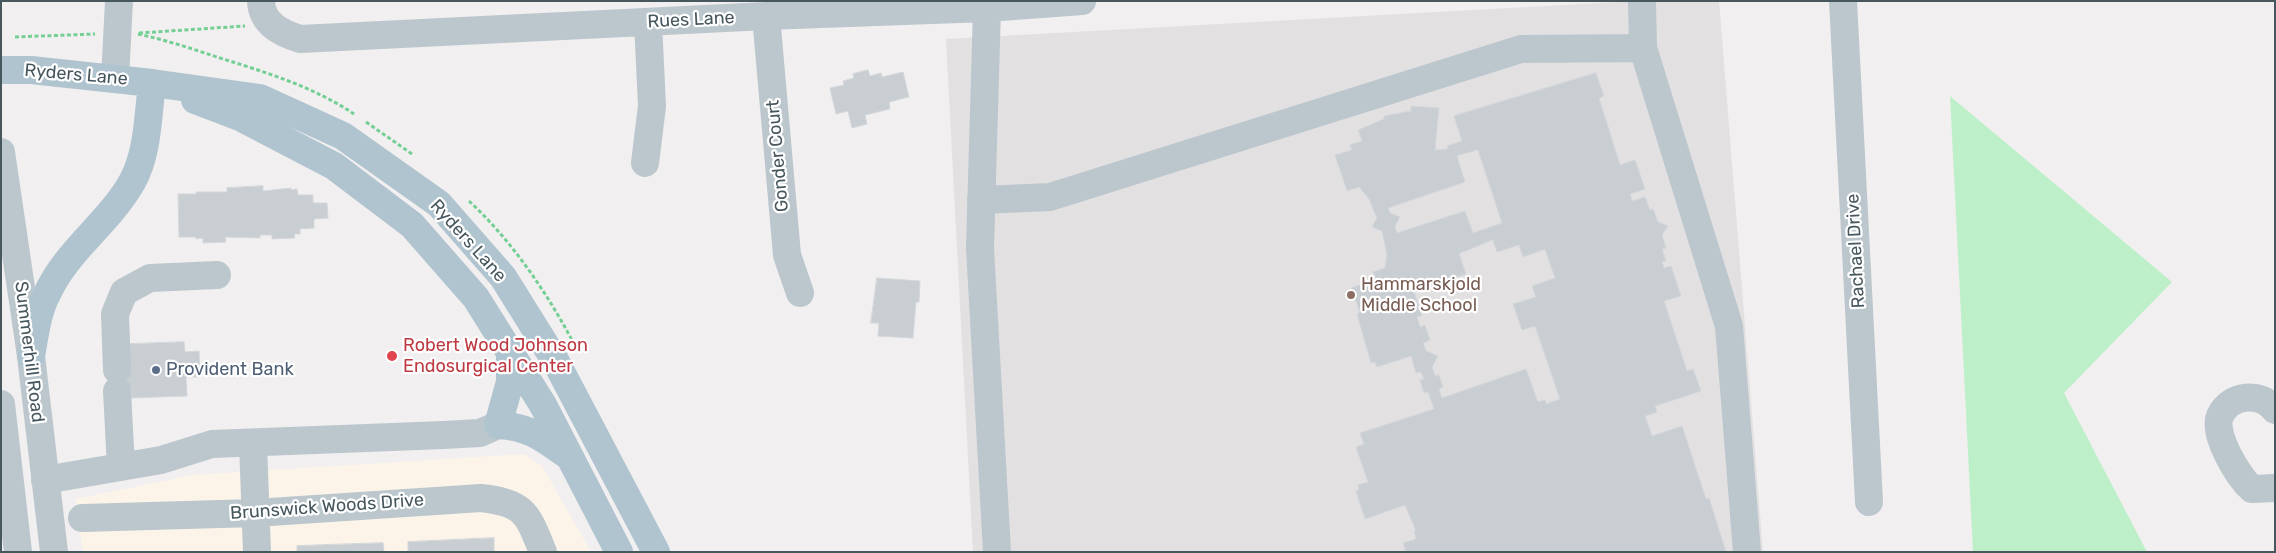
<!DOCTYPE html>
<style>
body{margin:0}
#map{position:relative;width:2276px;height:553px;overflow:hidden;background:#f2eff0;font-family:Rubik,sans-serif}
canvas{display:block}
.frame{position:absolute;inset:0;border:2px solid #47575e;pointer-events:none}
</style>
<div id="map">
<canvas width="2276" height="553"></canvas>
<div class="frame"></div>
</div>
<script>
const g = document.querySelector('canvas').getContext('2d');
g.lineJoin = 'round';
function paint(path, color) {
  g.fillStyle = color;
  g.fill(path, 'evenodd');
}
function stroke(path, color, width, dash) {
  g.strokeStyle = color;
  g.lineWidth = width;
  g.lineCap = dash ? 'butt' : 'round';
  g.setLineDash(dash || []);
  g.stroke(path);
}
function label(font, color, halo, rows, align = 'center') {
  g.font = font + ' Rubik,sans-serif';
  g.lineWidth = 4.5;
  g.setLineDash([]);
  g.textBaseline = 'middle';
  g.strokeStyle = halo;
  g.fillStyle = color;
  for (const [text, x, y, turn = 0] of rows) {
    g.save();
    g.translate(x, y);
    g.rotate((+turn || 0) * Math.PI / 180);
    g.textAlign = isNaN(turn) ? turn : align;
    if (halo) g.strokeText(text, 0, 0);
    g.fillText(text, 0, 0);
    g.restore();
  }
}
const commercial = new Path2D(`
 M524,454l18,12 49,86h-508l-7,-53 118,-24z`);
const education = new Path2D(`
 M1636,1h83l44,551h-790l-27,-513z`);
const green = new Path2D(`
 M1950,96l222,186 -108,111 83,159h-174z`);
const building = new Path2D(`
 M868,70l2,6 11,-3 1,4 21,-5 6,25 -20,5 1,7 -25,6 2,9 -15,4 -4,-17 -12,3 -6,-26 14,-3 -1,-4 11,-3 -1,-4z
 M1596,73l8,23 -5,2 21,67 15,-5 10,29 -15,5 2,7 13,-4 5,13 3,-1 5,13 10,4 -6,9 4,13 -4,1 4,12 -4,1 2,6 7,-2 10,30 -17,5 23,70 6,-2 8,22 -46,15 2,6 -12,4 7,20 30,-10 24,73 3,-1 17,54h-320l-3,-9 13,-4 -2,-8h2l-11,-26 -40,14 -9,-28 3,-1 -1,-5 10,-3 -12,-35 8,-3 -4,-11 74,-24 -6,-17 -4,1 -4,-13 4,-1 -3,-7 -5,1 -5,-17 -34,11 -2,-5 -4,1 -14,-49 3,-2 -9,-24 25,-8 -3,-8 12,-4 2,-14 -5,-23 -10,-4 5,-9 -8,-19 -10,-12 -12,4 -12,-36 17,-5 -2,-5 12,-4 -4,-11 26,-11v-3l27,-5v-5l28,2 -4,42 13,-1 -1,-3 15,-5 -8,-25zM1478,150l24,73 -29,10 -8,-22 -68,22 -2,-7 5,-9 -10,-4 -2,-5 77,-26 -8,-26zM1493,240l4,12 22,-7 4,12 22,-8 10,29 -23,8 4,11 -23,7 9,26 13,-4 25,73 -14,5 -1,-4 -7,2 -12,-33 -84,29 -3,-9 4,-2 -4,-12 -4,1 -3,-9 6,-11 -12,-5 -3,-8 7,-3 -5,-15 -5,2 -3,-10 5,-1 -8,-24 52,-18 -7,-20z
 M263,186v5l28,-3v2l6,-1 1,6h15v8h14l1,15 -14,1v9l-14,1v5h-6l1,4 -23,1v-4h-12v3l-35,-1 1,5 -23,1v-5l-7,1v-2h-17l-1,-43h18v-2h31v-4z
 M877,278l43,3 -1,21h-3l-3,36 -35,-2 1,-13h-8z
 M184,342l1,10 14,-1 1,26h-14l1,19 -56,2v-8l-22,1 -1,-21 19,-26z
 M494,538v14h-86v-10z
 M383,543l1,9h-87v-6z`);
const path = new Path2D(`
 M139,33l106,-7
 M138,34c28,6 55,15 82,24 45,14 94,29 134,56
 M15,37l80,-3
 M366,122l46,32
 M469,201c42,39 77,90 104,141`);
const minor = new Path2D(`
 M261,1c1,23 20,32 39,38l466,-23 221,-8 95,-7
 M1642,1l1,47 86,278 18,226
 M1843,1l26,501
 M987,8l-7,240 17,304
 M766,16l21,239 13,38
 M115,79l4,-78
 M1,152l30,204 23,196
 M645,163l7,-57 -4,-84
 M981,200l69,-3 471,-148 122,-1
 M117,370l-2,-56 9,-22 26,-14 67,-3
 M117,391l4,76
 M1,404l17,148
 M2275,410c-14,-19 -45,-16 -55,6 -8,18 19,62 32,73l23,-1
 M253,443l4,109
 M45,480l116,-20 51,-16 232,-9 36,-2 18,-8
 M82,518l173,-5 226,-15c44,5 46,15 62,54`);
const major = new Path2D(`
 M1,70h30l121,13 108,15 83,38 96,68 64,73 53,85 100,190
 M195,100l47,18 92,48 78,59 64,73 67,107 76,147
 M510,352v30l-12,43c32,2 43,12 69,30
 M31,356c4,-21 6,-43 16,-62 19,-43 62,-71 85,-112 16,-28 16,-67 20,-99`);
const markers = [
 [1351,295,5,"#8d6e63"],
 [392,356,6,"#e0444e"],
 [156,370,5,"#5c6f8a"]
];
const streetNames = [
 ["Rues Lane",691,20,-3],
 ["Ryders Lane",76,75,5],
 ["Gonder Court",778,156,-95],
 ["Ryders Lane",468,241,48],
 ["Rachael Drive",1856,251,-93],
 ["Summerhill Road",29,352,83],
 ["Brunswick Woods Drive",327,507,-4]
];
const educationNames = [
 ["Hammarskjold",1361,285],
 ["Middle School",1361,306]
];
const healthNames = [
 ["Robert Wood Johnson",403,346],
 ["Endosurgical Center",403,367]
];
const serviceNames = [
 ["Provident Bank",166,370]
];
paint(commercial, '#fdf4e9');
paint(education, '#e3e0e2');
paint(green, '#bdf0c9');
paint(building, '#c9ced2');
stroke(building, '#d3d7db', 1);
stroke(path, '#74cf94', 3, [4, 2.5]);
stroke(minor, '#bbc7cd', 28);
stroke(major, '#afc4cf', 28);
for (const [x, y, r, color] of markers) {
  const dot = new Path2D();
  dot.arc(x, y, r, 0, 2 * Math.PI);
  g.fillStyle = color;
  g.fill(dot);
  stroke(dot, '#fff', 2);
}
label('18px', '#47575e', '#fff', streetNames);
label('18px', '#785e54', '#fff', educationNames, 'left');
label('18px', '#be3a42', '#fff', healthNames, 'left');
label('18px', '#4e5e75', '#fff', serviceNames, 'left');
</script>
